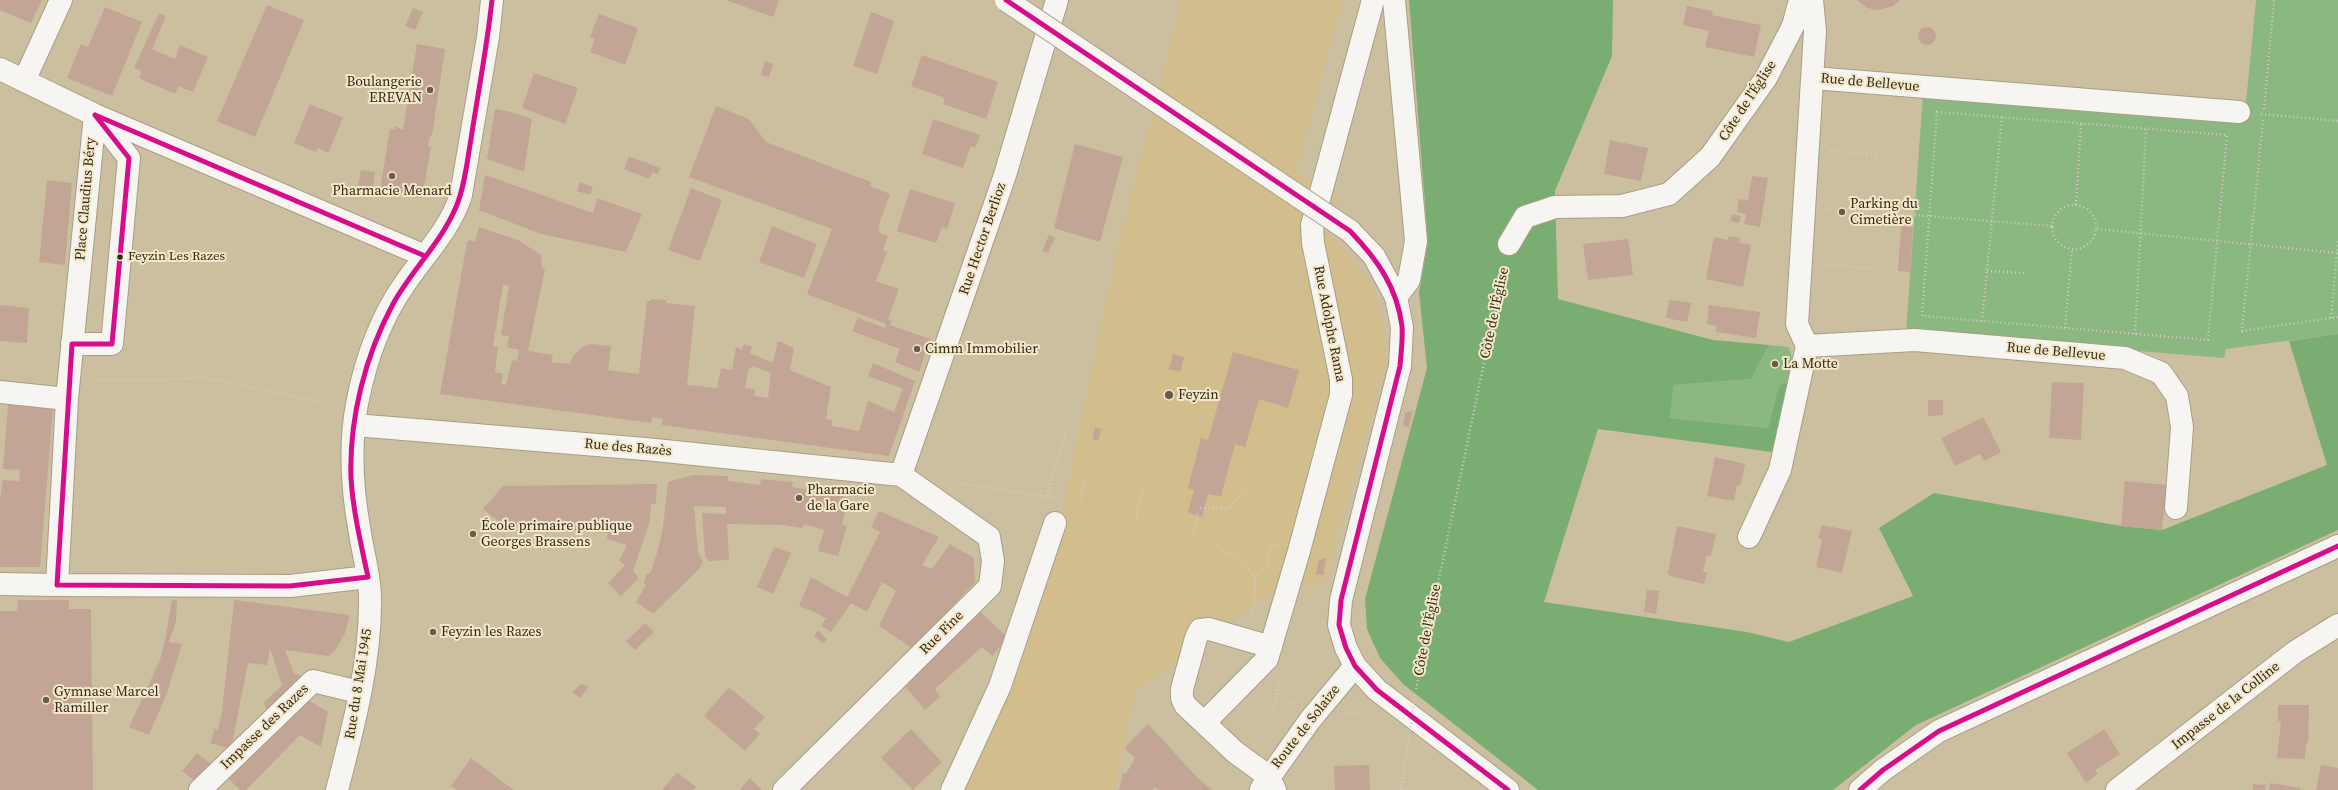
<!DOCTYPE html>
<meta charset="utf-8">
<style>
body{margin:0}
canvas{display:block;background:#ccbfa0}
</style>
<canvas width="2338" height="790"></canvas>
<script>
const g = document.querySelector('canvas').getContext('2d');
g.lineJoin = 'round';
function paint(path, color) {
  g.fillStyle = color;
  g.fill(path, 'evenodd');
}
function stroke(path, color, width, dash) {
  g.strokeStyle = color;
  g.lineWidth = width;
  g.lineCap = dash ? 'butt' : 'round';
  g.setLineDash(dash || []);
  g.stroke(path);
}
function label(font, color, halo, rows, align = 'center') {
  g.font = font + ' "Source Serif 4",serif';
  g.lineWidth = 4;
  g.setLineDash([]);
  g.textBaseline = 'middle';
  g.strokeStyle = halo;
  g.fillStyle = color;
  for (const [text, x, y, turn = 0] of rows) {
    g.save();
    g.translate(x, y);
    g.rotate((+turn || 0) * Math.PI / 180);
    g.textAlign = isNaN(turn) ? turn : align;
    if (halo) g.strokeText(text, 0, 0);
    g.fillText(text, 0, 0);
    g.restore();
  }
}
const built = new Path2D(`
 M1182,0h161l-47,171 42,27 -11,34 27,29 17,24 11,33 4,44 -63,225 -38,-4 -149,108 -22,99h-160l100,-240 65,-309z`);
const green = new Path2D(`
 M2256,0h82v334l-112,15 -2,9 -318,-26 17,-238 323,8z
 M1769,345l20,2 8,30 -18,9 -11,42 -100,-10 6,-33 77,-6z`);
const forest = new Path2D(`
 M1409,0h204l-1,56 -57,135 3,108 155,41 56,5 -18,34 -77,6 -5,33 99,10 11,-42 18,-9 -17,76 -182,-24 -54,173 203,30 42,10 124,-46 -34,-68 55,-35 187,33 41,4 165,-65 -38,-124 49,-7v196l-422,195 -83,65h-295l-135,-106 -23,-26 -13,-29 -2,-30 62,-231 -8,-75 9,-51z`);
const building = new Path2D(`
 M0,0h42l-11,23 -31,-13z
 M726,0h53l-6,17z
 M1857,0h43l-7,6 -15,4 -11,-2z
 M267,5l37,15 -49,117 -38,-16z
 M1687,6l26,5 -1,4 49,10 -7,32 -49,-10 4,-16 -26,-6z
 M105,7l37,15 -30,74 -45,-18 14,-34 7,3z
 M413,8l10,4 -8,18 -10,-4z
 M871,12l23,9 -17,53 -24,-8z
 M159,13l7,3 -14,33 23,10 5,-14 28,12 -15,35 -15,-6 -3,8 -23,-10 -13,-6 3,-7 -8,-3z
 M599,14l39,14 -13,37 -35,-13 5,-13 -5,-2z
 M1918 36a9 9 0 1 1 18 0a9 9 0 1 1-18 0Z
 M417,44l28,5 -13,87h-2l-2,11h3l-9,51 -42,-8 10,-61 5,1v-4l8,4z
 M922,55l76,27 -12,37 -43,-15 2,-6 -34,-12z
 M765,61l8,3 -4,13 -8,-2z
 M534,73l44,15 -13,36 -43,-16z
 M310,104l33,14 -15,35 -10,-5 -2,4 -22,-9z
 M716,106l33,13 17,23 105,40 -1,4 20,8 -12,33 2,1 -2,4 10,4 -5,14 4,2 -11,29 23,8 -11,30 4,2 -2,4 40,14 -11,33 -24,-10 5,-13 -48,-18 6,-13 27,10 1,-4 -79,-30 25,-65 -143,-52z
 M495,109l16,3 21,7 -8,53 -37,-13z
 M933,119l47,16 -5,13 -4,-2 -8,22 -41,-14z
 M1610,140l38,8 -7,33 -37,-7z
 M1075,144l48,13 -23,85 -46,-14z
 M629,156l31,12 -2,7 -5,-3 -4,7 -25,-10z
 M361,170l14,2 -2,16 -15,-2z
 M485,175l108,38 4,-15 45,16 -16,38 -85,-18 -62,-24z
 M1752,176l16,2 -8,49 -16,-3 2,-10 -9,-2 2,-13 9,1z
 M47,180l25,3 -7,82 -26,-3z
 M580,182l13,5 -3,8 -13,-4z
 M691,188l31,12 -22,61 -32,-11z
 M910,189l45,14 -8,26 -5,-2 -6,16 -39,-12z
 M1732,214l9,2 -2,7 -9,-2z
 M772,226l45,18 -13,34 -45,-16z
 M1901,226l12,1 -3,45 -12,-1z
 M479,227l39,13 23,15 1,13 3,1 -17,82 25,4 -2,7 19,2 3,-8 11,-10 7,-2 20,2 -3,24 31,4 8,-73h4v-2l15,1v3l29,3 -8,79 30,3 4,-20 11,2 4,-23 6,3 2,-6 8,3 -2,6 23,10 5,-22 16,7 -4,22 41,17 -5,32 6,1v6l27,5 9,-30 26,11 9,-23 -35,-13 5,-13 42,18 -26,75 -227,-31 1,-6 -11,-2 -1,6 -211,-29 27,-152 3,-2 5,2zM503,284l6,2 -8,49 8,1 -2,11 12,3 -2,11 -5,-1 -6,25 -5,-1 2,-10 -8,-2 3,-25 -5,-1zM753,366l18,7 -3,25 -14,-2 1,-7 -10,-1 4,-21 3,2z
 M1049,235l6,3 -7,15 -6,-2z
 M1729,236l11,2 -1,5 12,2 -8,42 -37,-8 8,-42 13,3z
 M1628,239l5,36 -45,5 -5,-36z
 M1669,300l22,3 -4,19 -21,-4z
 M0,305l29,3 -2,35 -27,-2z
 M1709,305l51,7 -4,26 -40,-6 1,-6 -10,-2z
 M1233,352l66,18 -11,38 -29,-9 -14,48 -10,-3 -14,52 -13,-2 -6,23 -14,-5 6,-22 -6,-2 13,-50 7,2z
 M1173,354l11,3 -4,15 -11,-3z
 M2052,382l32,1 -3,57 -32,-2z
 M1928,400h15v15l-15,1z
 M8,404l45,4 -13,159h-40v-67l3,-20 16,1 1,-11 -17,-1z
 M1413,410l-4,18 -6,-2 2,-13z
 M1983,417l18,35 -17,9 -4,-7 -25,12 -14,-28z
 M1095,428l6,1 -3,12 -6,-2z
 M1715,457l30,7 -4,21h-4l-3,16 -27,-5z
 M693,475l35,1v5l32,4 1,-6 32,3 -1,5 22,4 1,-3 33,10 -6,26 5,2 -9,30 -20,-5 6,-21 -20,-6 -2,4 -18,-3 -57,-1 2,36 -20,1 -4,-5 -3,-43 24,1v-7l-32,-1 4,45 5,11 -4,7 -46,45 -17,-12 10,-17 -2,-1 2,-9 5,-3 8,-26 4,-19 5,-45z
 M2125,481l42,4 -5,45 -41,-4z
 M657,484l-1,20h-5l-1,17 -17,50 6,7 -18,18 -13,-13 17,-18 -6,-4 8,-16 -20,-6 1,-6 -43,-3 -43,-10 -9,12 -30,-23 20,-23z
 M879,511l60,26 -17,28 10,4 18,-25 24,14 1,24 -63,66 -33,-22 17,-35 -14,-9 -15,30 -16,-9 -20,29 -10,-6 5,-8 -14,-7 -13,-5 12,-29 36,20 33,-65 -9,-5z
 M1822,525l30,6 -10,42 -26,-6 6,-27 -4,-2z
 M1677,526l39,8 -5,22 -4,-1 -4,16 4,2 -3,11 -34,-8 -2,-3z
 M774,547l17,6 -18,41 -16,-7z
 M1326,558l-3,17 -7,-1 3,-14z
 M1647,590l12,1 -3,23 -12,-2z
 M18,600h51v9h22l2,181h-93v-179h17z
 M172,600h5l-1,22 -7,20 13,2 -15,49 -18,42 -20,-8 31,-67 5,-19z
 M234,600l116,15 -5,18 -9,16 -7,7 -44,-6 9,23 12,5 -38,37 -4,-13 18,-16 -12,-38 -3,17 -19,-2 -17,86 -21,-6 5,-14 3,1 4,-19z
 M977,609l31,29 -16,18 -10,-9 -47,42 5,8 -15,13 -20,-24 -3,-7z
 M645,623l9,9 -19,18 -9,-9z
 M818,630l9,9 -4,5 -9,-8z
 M581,684l8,3 -9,11 -8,-6z
 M729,687l36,30 -11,12 6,5 -15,17 -41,-35z
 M307,699l21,13 -7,35 -21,-12 -54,55h-6l-12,-12z
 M2278,705h31l-1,38h-2l-1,16 -28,-1 4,-37h-3z
 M1148,724l48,52 16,14h-53l-6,-3v3h-34l4,-17 3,1 9,-16 -10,-9 1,-3z
 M911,729l31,33 -29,28 -32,-32z
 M2104,729l16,25 -25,16 3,4 -12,9 -19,-30z
 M197,753l15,12 -17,16 -13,-10z
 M471,758l43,32h-57l-6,-4z
 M1369,765l1,25h-35l-1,-24z
 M2321,765l17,3v22h-22z
 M677,772l19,15 -2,3h-32z
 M750,778l12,12h-23z
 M2270,783l31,5 -1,2h-31z
 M2253,784l13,1 -1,5h-12z`);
const path = new Path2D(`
 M2264,109l10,-109
 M1937,112l290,23 -19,205 -286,-24z
 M2261,114l77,7
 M2263,120l-21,211 96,-14
 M1831,151l46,3
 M2052 227a22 22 0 1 1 44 0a22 22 0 1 1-44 0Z
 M2076,205l5,-81
 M1827,208l225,18
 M2097,229l241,24
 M1824,265l46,3
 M1987,271l39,2
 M2331,318l7,-77
 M1982,321l20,-204
 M2065,328l7,-78
 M2135,334l11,-205
 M93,381l112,-3 118,24 9,6
 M957,483l97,15
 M1047,496l20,-69
 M1078,506l10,-30
 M1200,508l28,1 17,-18
 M1135,522l8,-32
 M1192,538l6,-25
 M1212,544c42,21 48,26 40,73
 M1255,577l11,-10 5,-23 6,2
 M1416,689l88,-422
 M1277,690l16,14
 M1347,714l17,-3
 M1250,733l23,-26 6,-25
 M1401,790l3,-19`);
const minor = new Path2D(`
 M1394,0l22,241 -7,39 -13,17
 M0,69l95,46 330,141
 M1813,78l426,34
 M24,81l37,-81
 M95,115l-28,284 -10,186 233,1 78,-9
 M1350,231l24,25 22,41 6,30 -2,39 -59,234 -2,25 7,23 9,18 22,24 131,100
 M1509,244l16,-27 30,-10 67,-1 47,-12 41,-37 56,-79 27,-52 7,-26
 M72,344h40l17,-186 -32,-41
 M1807,346l108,-6 210,18 36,15 16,23 5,31 -6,81
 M0,392l67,7
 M355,425l290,24 256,26
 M901,475l104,-300 52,-175
 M1749,537l31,-67 27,-124 -10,-22 18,-293 -3,-31
 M0,584l57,1
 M1271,647l-62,-18 -9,1 -4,8 -14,51v9l3,7 50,47 33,24 7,14
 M1204,723l63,-64 32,-108 42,-156v-16l-28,-136 -1,-18 61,-225
 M1261,789l49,-69 45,-54
 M200,790l113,-109 46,11
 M337,790c16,-62 34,-128 33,-192 0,-22 -7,-44 -10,-65 -8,-43 -11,-86 -3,-129 8,-42 24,-87 49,-122 20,-29 44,-53 55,-87l27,-158 4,-37
 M784,790l206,-204 3,-25 -4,-24 -88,-62
 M952,790l48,-104 55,-163
 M1860,790l23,-20 56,-39 399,-185
 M2117,790l178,-138 43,-27`);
const pathBridge = new Path2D(`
 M1404,771l11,-78`);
const minorBridge = new Path2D(`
 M1006,0l344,231`);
const bus1 = new Path2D(`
 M1006,0l344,231c27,28 47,56 52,95 1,13 -1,27 -2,40l-59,234 -2,25 7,23 9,18 22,24 131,100
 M95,115l330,141
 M72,344l-15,241 233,1 78,-9
 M72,344h40l17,-186 -34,-43
 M368,577c-7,-33 -15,-66 -17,-99 -2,-59 14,-122 42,-174 18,-33 48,-61 63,-97 9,-21 11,-46 15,-68 7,-46 16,-92 21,-139
 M1860,790l23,-20 56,-39 399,-185`);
const markers = [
 [430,90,4,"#695e44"],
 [392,176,4,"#695e44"],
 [1842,212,4,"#695e44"],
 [120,257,3.5,"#332a13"],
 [917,349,4,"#695e44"],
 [1775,364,4,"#695e44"],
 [1169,395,5,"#695e44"],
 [799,498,4,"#695e44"],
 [473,534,4,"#695e44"],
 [433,632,4,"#695e44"],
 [46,700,4,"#695e44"]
];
const busNames = [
 ["Feyzin Les Razes",128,257]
];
const poiNames = [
 ["Boulangerie",422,82,"right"],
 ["EREVAN",422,98,"right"],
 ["Pharmacie Menard",392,191,"center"],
 ["Parking du",1850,204],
 ["Cimetière",1850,220],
 ["Cimm Immobilier",925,349],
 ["La Motte",1783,364],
 ["Feyzin",1178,395],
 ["Pharmacie",807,490],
 ["de la Gare",807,506],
 ["École primaire publique",481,526],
 ["Georges Brassens",481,542],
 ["Feyzin les Razes",441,632],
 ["Gymnase Marcel",54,692],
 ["Ramiller",54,708]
];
const streetNames = [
 ["Rue de Bellevue",1870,83,5],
 ["Côte de l'Église",1748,101,-57],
 ["Place Claudius Béry",86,199,-85],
 ["Rue Hector Berlioz",983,239,-71],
 ["Côte de l'Église",1495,313,-78],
 ["Rue Adolphe Rama",1329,324,79],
 ["Rue de Bellevue",2056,352,5],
 ["Rue des Razès",628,448,5],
 ["Côte de l'Église",1428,630,-79],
 ["Rue Fine",942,633,-45],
 ["Rue du 8 Mai 1945",359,684,-81],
 ["Impasse de la Colline",2226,706,-38],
 ["Impasse des Razes",265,727,-44],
 ["Route de Solaize",1306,727,-52]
];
paint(built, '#d2bd8c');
paint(green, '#8bb880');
paint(forest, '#7aad72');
paint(building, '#c2a594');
stroke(minor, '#a89e85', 24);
stroke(path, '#d2cdc3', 2.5, [1, 3]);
stroke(minor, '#f7f5f1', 22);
stroke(minorBridge, '#a89e85', 24, []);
stroke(pathBridge, '#d2cdc3', 2.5, [1, 3]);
stroke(minorBridge, '#f7f5f1', 22);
stroke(bus1, '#d80d8c', 5);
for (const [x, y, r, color] of markers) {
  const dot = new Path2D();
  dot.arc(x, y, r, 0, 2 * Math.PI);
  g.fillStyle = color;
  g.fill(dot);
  stroke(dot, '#f4e8cc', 1.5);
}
label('13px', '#332a13', '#f4e8cc', busNames, 'left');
label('14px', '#332a13', '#f4e8cc', poiNames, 'left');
label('14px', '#332a13', '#f4e8cc', streetNames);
</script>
